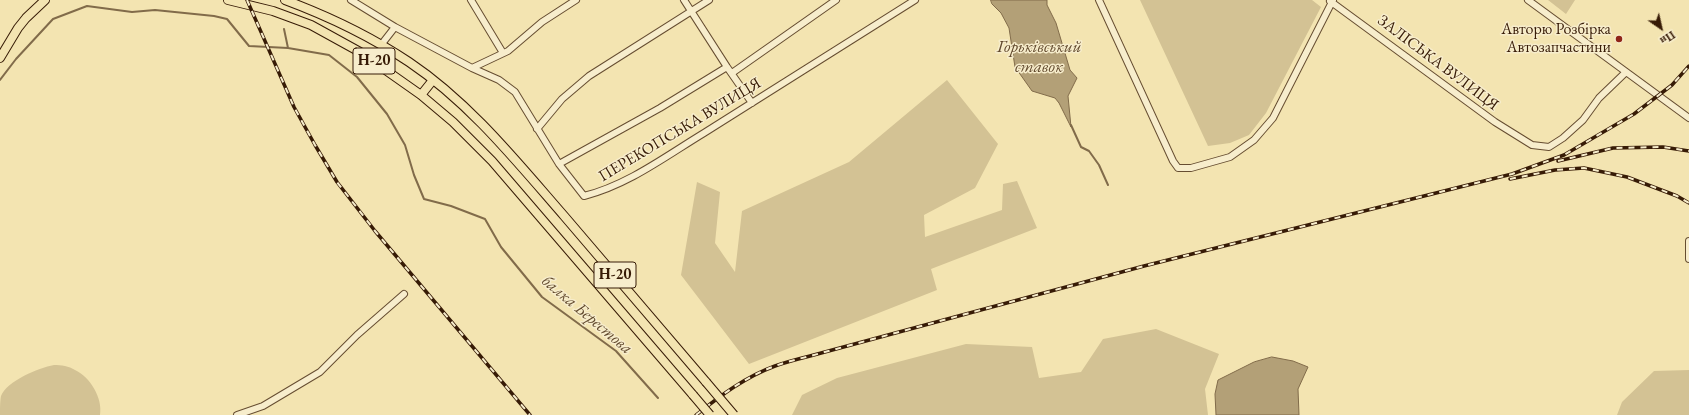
<!DOCTYPE html>
<meta charset="utf-8">
<style>
body{margin:0}
#map{position:relative;width:1689px;height:415px;overflow:hidden;background:#f3e4b1;font-family:"EB Garamond",serif}
canvas{display:block}
.north{position:absolute;left:1641px;top:8px;width:40px;height:40px;-webkit-text-stroke:3px #f7edcc;paint-order:stroke;rotate:146deg;font-size:11px;font-weight:700;line-height:16px;text-align:center;color:#371b06}
.north::after{content:'';display:block;margin:auto;width:14px;height:18px;background:#371b06;clip-path:polygon(50% 0,100% 100%,50% 72%,0 100%)}
</style>
<div id="map">
<canvas width="1689" height="415"></canvas>
<div class="north">Пн</div>
</div>
<script>
const g = document.querySelector('canvas').getContext('2d');
g.lineJoin = 'round';
function paint(path, color) {
  g.fillStyle = color;
  g.fill(path, 'evenodd');
}
function stroke(path, color, width, dash) {
  g.strokeStyle = color;
  g.lineWidth = width;
  g.lineCap = dash ? 'butt' : 'round';
  g.setLineDash(dash || []);
  g.stroke(path);
}
function label(font, color, halo, rows, align = 'center') {
  g.font = font + ' "EB Garamond",serif';
  g.lineWidth = 3;
  g.setLineDash([]);
  g.textBaseline = 'middle';
  g.strokeStyle = halo;
  g.fillStyle = color;
  for (const [text, x, y, turn = 0] of rows) {
    g.save();
    g.translate(x, y);
    g.rotate((+turn || 0) * Math.PI / 180);
    g.textAlign = isNaN(turn) ? turn : align;
    if (halo) g.strokeText(text, 0, 0);
    g.fillText(text, 0, 0);
    g.restore();
  }
}
const green = new Path2D(`
 M1140,0h172l9,7 -55,106 -17,22 -19,8 -22,3z
 M1548,0h27l-9,14z
 M947,80l51,64 -23,44 -51,27 1,22 77,-27 1,-26 14,-3 20,47 -106,41 6,21 -188,74 -68,-89 16,-93 23,10 -5,51 20,29 7,-61 107,-49z
 M1156,329l63,25 -14,35 3,26h-416l10,-20 35,-17 129,-34 66,3 7,31 42,-6 22,-33z
 M54,365c7,0 15,1 21,5 15,7 28,28 25,45h-100c0,-5 0,-14 1,-19 6,-15 37,-28 53,-31z
 M1689,370v45h-72l5,-13 32,-31z`);
const water = new Path2D(`
 M991,0h56v5l9,18 14,47 7,8 -9,18 3,31 -12,-24 -4,-5 -23,-7 -17,-24 -6,-39 -8,-15 -9,-9z
 M1272,357l21,4 15,6 -10,22 1,26h-83l-1,-21 3,-14 36,-18z`);
const stream = new Path2D(`
 M284,29l4,19
 M0,80l16,-21 37,-40 34,-13 45,6 23,-2 59,6 13,3 22,27 39,2 41,7 28,22 30,37 18,31 9,30 10,24 27,7 34,13 16,28 41,50 74,54 42,47
 M1071,125l10,22 8,4 10,14 9,20`);
const minor = new Path2D(`
 M351,0l44,27
 M471,0l32,53
 M684,0l43,67 25,36
 M1099,0l74,161 5,7h13l39,-11 24,-17 19,-22 60,-118
 M1528,0l161,118
 M1330,1l165,121 37,23 17,2 14,-9 20,-18 16,-22 27,-26
 M381,45l14,-18 77,41 36,-17 34,-29 34,-22
 M472,68l27,12 16,12 44,72 25,32c44,-11 82,-40 120,-63 71,-44 141,-89 211,-133
 M732,73l104,-73
 M537,129l25,-30 27,-23 120,-76
 M559,164l101,-56 67,-41
 M1689,241v18
 M237,415l26,-9 57,-34 37,-37 47,-41`);
const major = new Path2D(`
 M228,0l45,11 38,14 49,27 61,43 32,27 39,39 201,234
 M285,0c43,16 85,36 124,62 61,41 108,100 156,155 47,55 94,110 141,165
 M0,58l18,-30 8,-10 19,-18
 M421,95l12,-15`);
const rail = new Path2D(`
 M247,0l47,107 21,38 22,37 38,49 155,184
 M1558,161l55,-13 50,-1 26,4
 M1510,179l45,-9 29,-2 43,9 50,19 12,7
 M696,415c24,-19 49,-38 79,-49 11,-4 23,-7 35,-10l334,-90 368,-92 52,-19 70,-41 38,-29 17,-19`);
const majorBridge = new Path2D(`
 M706,382l28,33
 M693,395l17,20`);
const markers = [
 [1619,39,4,"#8f2418"]
];
const shields = [
 [374,61,42],
 [615,275,42]
];
const shieldNames = [
 ["Н-20",374,61],
 ["Н-20",615,275]
];
const poiNames = [
 ["Авторю Розбірка",1611,30],
 ["Автозапчастини",1611,48]
];
const streetNames = [
 ["ЗАЛІСЬКА ВУЛИЦЯ",1438,63,37],
 ["ПЕРЕКОПСЬКА ВУЛИЦЯ",680,130,-31]
];
const waterNames = [
 ["Горьківський",1039,47],
 ["ставок",1039,67],
 ["балка Берестова",587,315,40]
];
paint(green, '#d3c294');
paint(water, '#b3a077');
stroke(water, '#816b4a', 1);
stroke(stream, '#816b4a', 2);
stroke(minor, '#664d31', 8);
stroke(major, '#371b06', 10);
stroke(minor, '#f7edcc', 6);
stroke(major, '#f3e4b1', 8);
stroke(rail, '#371b06', 3.5);
stroke(rail, '#f7edcc', 2, [6]);
stroke(majorBridge, '#371b06', 10, []);
stroke(majorBridge, '#f3e4b1', 8);
for (const [x, y, r, color] of markers) {
  const dot = new Path2D();
  dot.arc(x, y, r, 0, 2 * Math.PI);
  g.fillStyle = color;
  g.fill(dot);
  stroke(dot, '#f7edcc', 1.5);
}
for (const [x, y, w] of shields) {
  const box = new Path2D();
  box.roundRect(x - w / 2, y - 13, w, 26, 3);
  g.fillStyle = '#f7edcc';
  g.fill(box);
  stroke(box, '#371b06', 1);
}
label('bold 15px', '#371b06', null, shieldNames);
label('16px', '#371b06', '#f7edcc', poiNames, 'right');
label('16px', '#371b06', '#f7edcc', streetNames);
label('italic 17px', '#624a2e', '#f7edcc', waterNames);
</script>
